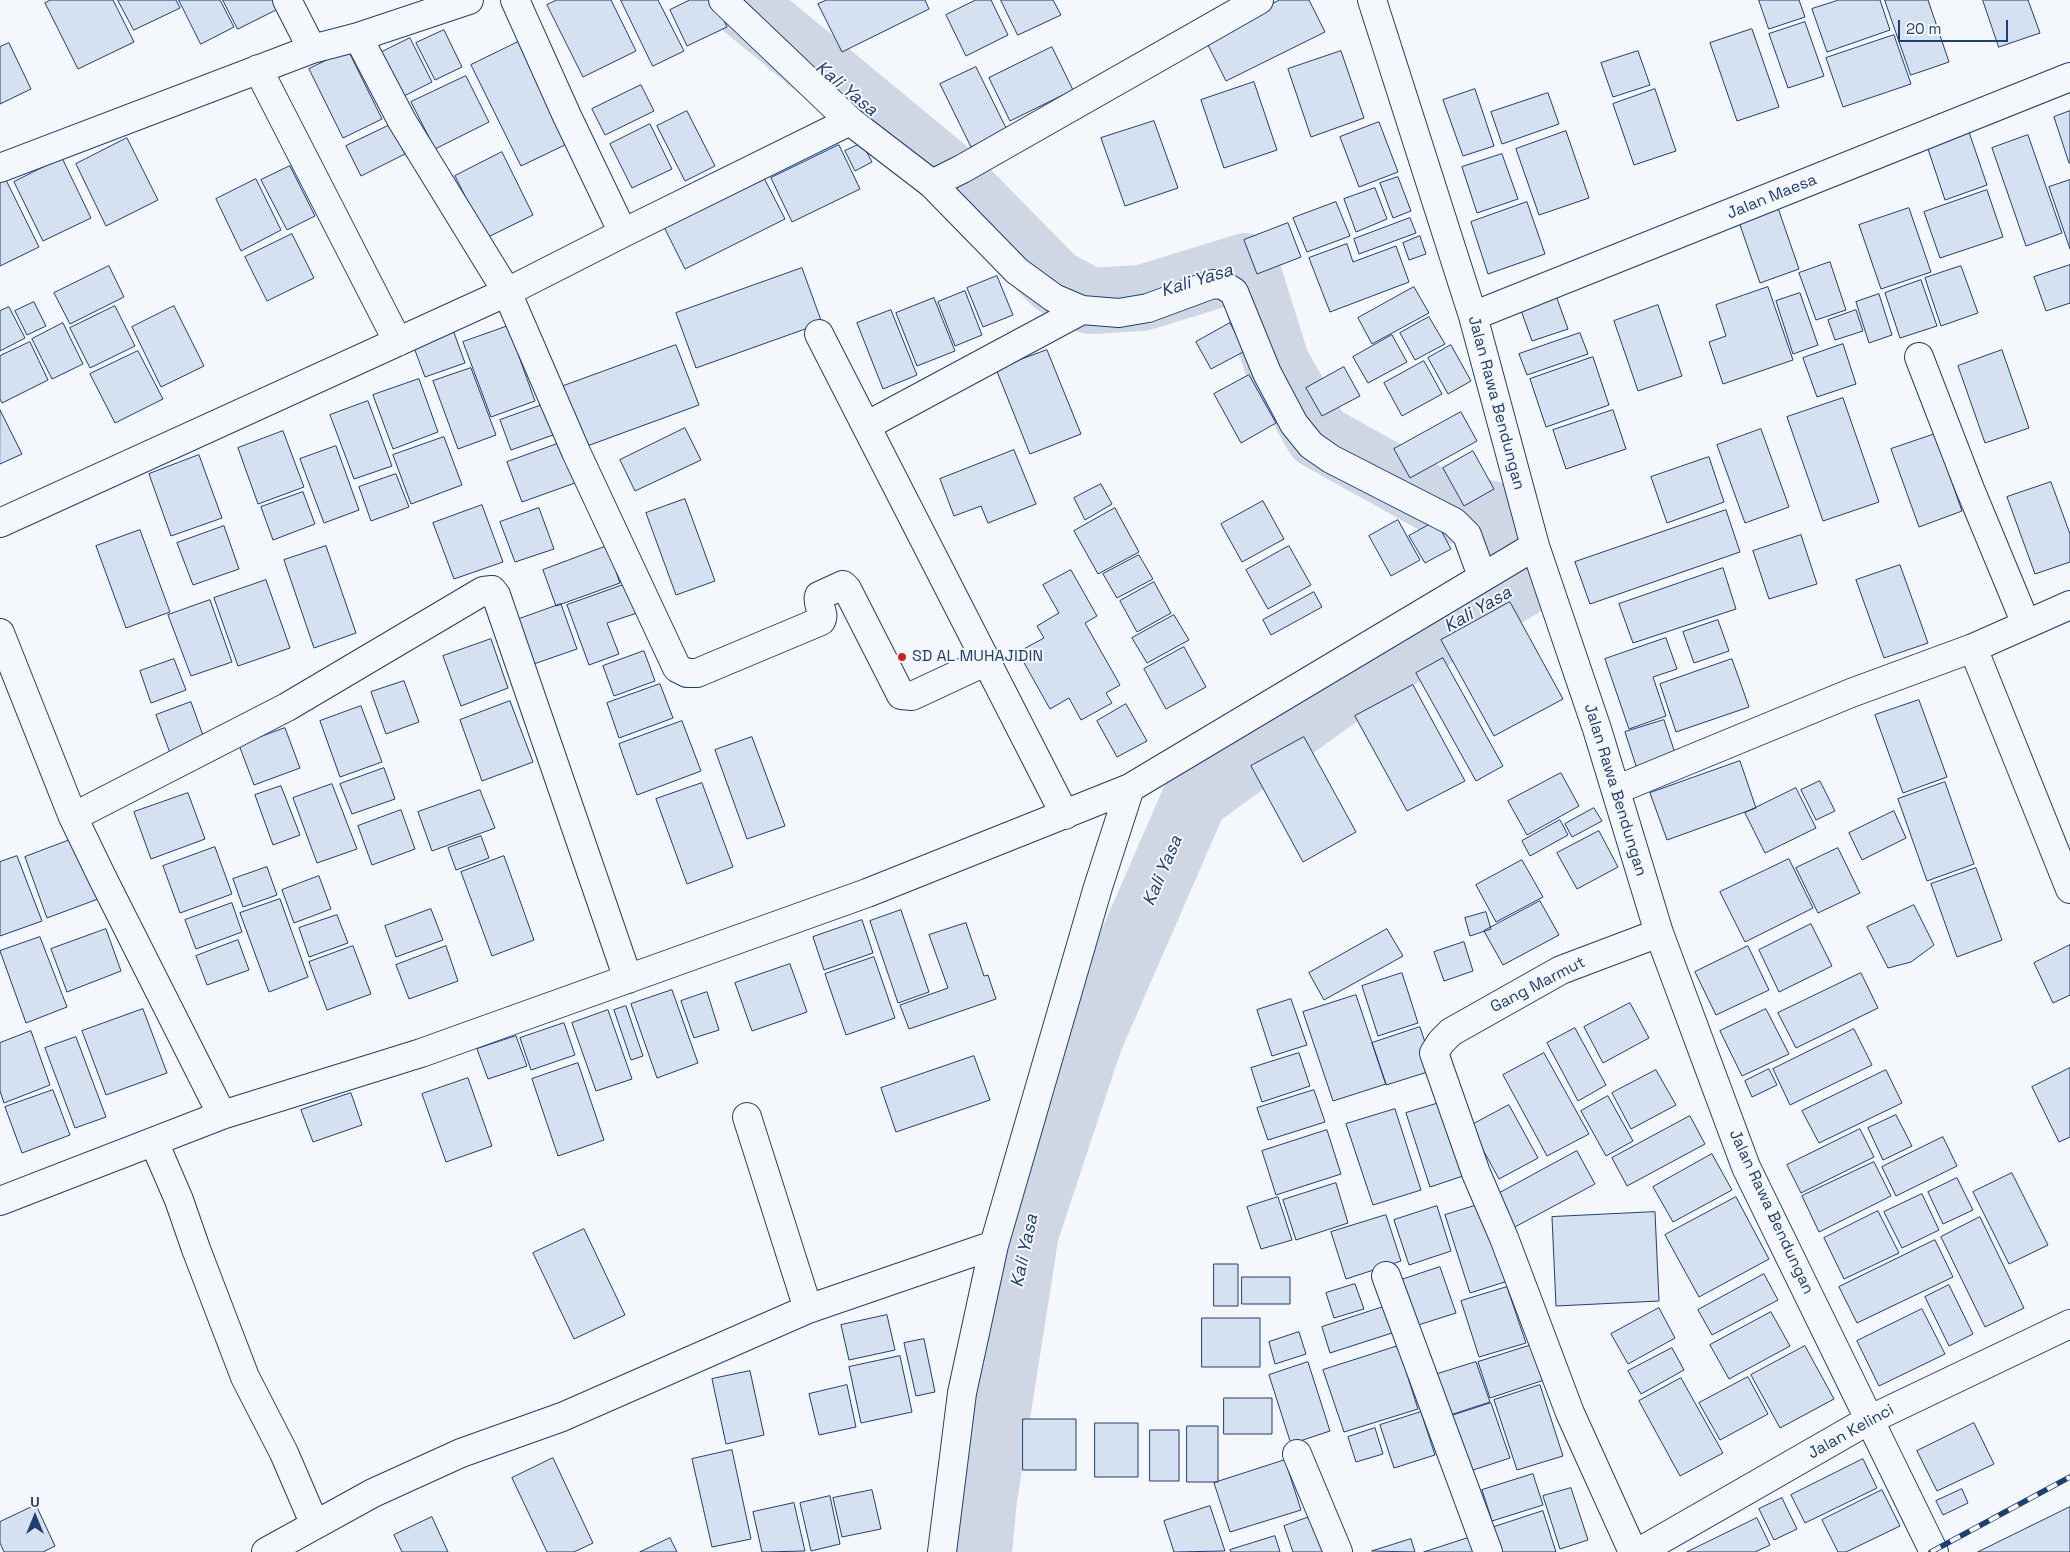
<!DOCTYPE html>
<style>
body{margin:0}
#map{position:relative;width:2070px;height:1552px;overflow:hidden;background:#f4f7fb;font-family:"Space Grotesk",sans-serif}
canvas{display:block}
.north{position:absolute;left:10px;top:1492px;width:50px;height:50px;-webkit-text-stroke:4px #f4f7fb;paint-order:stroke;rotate:0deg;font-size:14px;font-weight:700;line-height:20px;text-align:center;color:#1d3f73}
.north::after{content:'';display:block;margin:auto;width:18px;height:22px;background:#1d3f73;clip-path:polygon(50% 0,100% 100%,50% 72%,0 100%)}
.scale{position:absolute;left:1898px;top:20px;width:110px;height:22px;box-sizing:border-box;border:2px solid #1d3f73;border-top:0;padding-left:6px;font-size:15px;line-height:18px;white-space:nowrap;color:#1d3f73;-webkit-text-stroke:4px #f4f7fb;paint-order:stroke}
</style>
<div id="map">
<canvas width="2070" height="1552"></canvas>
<div class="north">U</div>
<div class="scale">20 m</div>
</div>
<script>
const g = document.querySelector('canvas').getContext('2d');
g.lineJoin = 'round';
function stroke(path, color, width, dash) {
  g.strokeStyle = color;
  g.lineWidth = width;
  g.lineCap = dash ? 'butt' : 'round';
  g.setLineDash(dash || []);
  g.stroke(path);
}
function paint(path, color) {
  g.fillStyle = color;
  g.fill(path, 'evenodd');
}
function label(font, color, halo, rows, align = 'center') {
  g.font = font + ' "Space Grotesk",sans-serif';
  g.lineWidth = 4;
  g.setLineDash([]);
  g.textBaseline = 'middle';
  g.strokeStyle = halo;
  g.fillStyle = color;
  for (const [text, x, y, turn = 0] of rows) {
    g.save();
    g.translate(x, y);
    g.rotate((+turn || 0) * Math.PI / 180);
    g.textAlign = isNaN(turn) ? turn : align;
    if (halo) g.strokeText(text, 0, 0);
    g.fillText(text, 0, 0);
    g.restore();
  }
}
const river = new Path2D(`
 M738,0l213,176 104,106 35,19 52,-3 104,-32 31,98 41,72 133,74 37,3 33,72 -159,92 -167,121 -105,241 -64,193 -42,267 -5,53`);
const building = new Path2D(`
 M51,0h62l21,42 -56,27 -33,-66z
 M118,0h58l4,8 -46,22z
 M179,0h41l14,27 -33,17z
 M223,0h56l3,7 -44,22z
 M557,0h54l25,51 -53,26 -36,-72z
 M621,0h37l26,51 -31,15z
 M690,0h24l13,27 -40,19 -17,-36z
 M827,0h98l4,9 -87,43 -24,-48z
 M976,0h15l17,35 -42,21 -20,-41z
 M1001,0h52l8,15 -43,20z
 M1280,0h29l16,32 -99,49 -22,-44z
 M1759,0h40l6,17 -36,12z
 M1839,0h41l10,30 -63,22 -15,-43z
 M1885,0h43l21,62 -38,13z
 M1983,0h45l12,33 -41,14z
 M1805,22l19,54 -36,12 -19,-54z
 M1752,29l27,78 -42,14 -27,-78z
 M444,30l18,37 -27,13 -19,-37z
 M1894,35l17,49 -68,23 -17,-49z
 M410,38l22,44 -34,17 -22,-44z
 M518,42l51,101 -48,23 -50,-101z
 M9,43l22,46 -31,15v-57z
 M1052,47l21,43 -63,31 -21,-43z
 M348,50l34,69 -39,19 -34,-69z
 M1341,51l23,67 -53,19 -23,-68z
 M1638,51l12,34 -37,12 -12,-34z
 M976,67l31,63 -36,17 -31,-63z
 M466,76l23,46 -54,27 -24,-47z
 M1254,82l23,68 -53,18 -23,-68z
 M641,85l13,26 -49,24 -13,-26z
 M1475,89l19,57 -31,10 -20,-56z
 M1655,89l21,62 -42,14 -21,-61z
 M1548,93l11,31 -57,20 -11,-32z
 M687,111l28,55 -30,15 -28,-55z
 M2070,111v52h-1l-15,-46z
 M1154,121l24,67 -53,18 -24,-68z
 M1379,122l19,50 -39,15 -19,-50z
 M650,124l22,45 -40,19 -22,-44z
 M390,125l15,29 -44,22 -15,-30z
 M1968,129l19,56 -42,15 -19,-57z
 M1566,131l23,67 -50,17 -23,-66z
 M2028,135l34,98 -36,13 -34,-98z
 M127,138l31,62 -52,26 -30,-62z
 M862,143l10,19 -17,9 -10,-20z
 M839,145l21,44 -68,33 -21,-44z
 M502,152l31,63 -47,23 -31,-62z
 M1502,154l16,45 -41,14 -15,-46z
 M62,158l29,60 -48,23 -29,-59z
 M290,166l25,50 -28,14 -26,-50z
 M763,176l22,43 -100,50 -22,-44z
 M1398,177l13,34 -18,7 -13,-35z
 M256,179l25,51 -40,21 -25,-52z
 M6,180l33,67 -39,19v-83z
 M2070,180v69l-21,-62z
 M1375,188l12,31 -31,13 -12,-33z
 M1987,190l16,47 -63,21 -16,-46z
 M1336,202l14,34 -43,16 -14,-34z
 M1527,202l18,52 -57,20 -17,-52z
 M1778,208l21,61 -39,14 -21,-61z
 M1909,208l22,64 -50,17 -22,-64z
 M1410,218l6,15 -57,21 -5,-15z
 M1288,223l13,34 -44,17 -13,-34z
 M292,234l22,44 -47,23 -22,-44z
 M1420,236l6,18 -17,6 -6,-17z
 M1347,244l6,18 43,-16 13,36 -79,30 -21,-54z
 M1830,262l16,48 -30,10 -17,-47z
 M2070,265v38l-24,8 -12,-34z
 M109,266l15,31 -54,27 -16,-31z
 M1961,266l17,47 -37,13 -16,-48z
 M802,268l20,55 -126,45 -20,-55z
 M997,276l16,39 -30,12 -16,-39z
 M1921,280l16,46 -37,12 -15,-45z
 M1414,287l15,26 -57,31 -14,-26z
 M1768,287l25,73 -70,24 -14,-42 17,-6 -10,-31z
 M1554,290l14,39 -36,12 -14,-39z
 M965,291l17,44 -27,11 -17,-44z
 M1800,293l18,52 -25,9 -17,-53z
 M1879,294l13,41 -23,8 -13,-41z
 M934,298l21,53 -38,15 -21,-53z
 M34,302l12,24 -19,9 -12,-24z
 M1658,305l24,71 -44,15 -24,-70z
 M115,306l20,40 -45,22 -20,-40z
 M174,306l30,60 -43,21 -29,-60z
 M9,307l16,31 -25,13v-40z
 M891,310l26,65 -34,14 -26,-66z
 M1856,310l7,21 -28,9 -7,-20z
 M1429,317l16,27 -30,16 -15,-27z
 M63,323l20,41 -31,15 -20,-40z
 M1230,323l15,28 -34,18 -15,-27z
 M508,326l27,75 -44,16 -28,-75z
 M453,330l12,33 -40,14 -12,-32z
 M1580,333l8,21 -61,21 -8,-21z
 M1392,335l15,27 -39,21 -15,-26z
 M30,342l18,38 -46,23 -2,-4v-43z
 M1843,344l13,40 -39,13 -14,-39z
 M676,345l23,60 -120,44 -21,-61z
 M1451,345l20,36 -23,13 -20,-36z
 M1047,350l34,84 -51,20 -34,-85z
 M2002,350l27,78 -44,15 -27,-77z
 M138,351l25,48 -48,24 -25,-49z
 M1593,357l16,48 -63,22 -16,-48z
 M1424,361l18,33 -40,22 -18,-33z
 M1344,367l16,29 -38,20 -16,-28z
 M471,368l25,67 -38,14 -25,-68z
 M1249,375l27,48 -35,20 -27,-49z
 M419,379l19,53 -45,17 -20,-54z
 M1843,398l36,104 -56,19 -36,-104z
 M368,401l24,65 -38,13 -24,-64z
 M542,405l11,30 -42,15 -11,-30z
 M0,410l22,44 -22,10z
 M1613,410l13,39 -60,20 -13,-39z
 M1461,412l16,29 -67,37 -16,-29z
 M685,428l16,32 -66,31 -15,-31z
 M1761,429l28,78 -44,16 -28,-78z
 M283,431l21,56 -46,17 -20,-56z
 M1935,434l27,77 -43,16 -28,-78z
 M444,437l18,48 -51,19 -18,-49z
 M560,443l15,40 -53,19 -15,-40z
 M336,446l23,64 -35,13 -24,-64z
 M1014,450l22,54 -48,19 -7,-17 -27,10 -14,-37z
 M1473,451l21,38 -30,17 -21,-38z
 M199,455l23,63 -51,18 -22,-62z
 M1709,457l15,45 -57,21 -16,-46z
 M396,474l13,33 -38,14 -12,-34z
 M2051,482l19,52v28l-35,12 -28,-77z
 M1101,484l11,20 -27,16 -11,-22z
 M303,492l12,32 -42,16 -12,-33z
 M685,499l30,82 -39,14 -30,-82z
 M1263,501l21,38 -42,23 -21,-38z
 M482,505l21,57 -49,17 -21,-56z
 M539,508l15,41 -39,13 -15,-40z
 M1115,508l24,44 -41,22 -24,-43z
 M1726,510l14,42 -150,52 -15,-42z
 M1398,520l22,40 -29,16 -22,-40z
 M1436,521l15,28 -26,14 -16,-27z
 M224,526l15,43 -46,16 -16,-42z
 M140,530l30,82 -44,16 -30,-82z
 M1801,535l16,49 -48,15 -16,-48z
 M326,546l30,87 -42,15 -30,-88z
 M607,546l13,37 -64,23 -13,-36z
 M1289,546l22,39 -43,24 -22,-39z
 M1139,555l14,24 -36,19 -14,-24z
 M1900,565l28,78 -44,15 -28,-78z
 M1723,568l13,41 -103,34 -14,-39z
 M1071,570l26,46 -12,7 35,62 -14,8 6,10 -31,17 -12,-22 -19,11 -32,-57 26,-14 -7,-12 22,-13 -16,-28z
 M266,580l24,68 -52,18 -24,-68z
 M1154,582l17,31 -34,19 -17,-31z
 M626,584l11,29 -30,10 12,31 -30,11 -22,-60z
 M1314,592l8,15 -51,28 -8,-15z
 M210,600l22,62 -41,14 -23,-61z
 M1510,602l53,97 -69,37 -53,-96z
 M561,604l16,45 -52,18 -17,-44z
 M1174,615l15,25 -42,23 -15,-25z
 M1718,620l11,31 -35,12 -11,-31z
 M1666,638l11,31 -24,8 13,39 -37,13 -24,-70z
 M491,639l17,49 -47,18 -18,-50z
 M1184,647l22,40 -40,22 -22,-40z
 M644,651l11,30 -41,15 -11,-30z
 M1443,658l60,108 -27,15 -60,-108z
 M174,659l12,31 -35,13 -11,-32z
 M1732,659l17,48 -73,25 -16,-48z
 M404,681l15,41 -33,12 -15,-42z
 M660,684l13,34 -54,20 -12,-35z
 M1413,685l52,96 -58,30 -52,-95z
 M1919,700l28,77 -44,16 -28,-78z
 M510,701l23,61 -51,19 -22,-61z
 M191,702l14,39 -35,12 -14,-38z
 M1126,704l21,37 -30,16 -20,-36z
 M361,706l21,56 -42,15 -20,-56z
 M1664,720l14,42 -39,13 -14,-43z
 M682,721l19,50 -64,24 -18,-51z
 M285,728l15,40 -46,17 -15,-40z
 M752,737l33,89 -38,13 -32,-89z
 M1304,737l52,95 -53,30 -52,-96z
 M1740,761l16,47 -89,32 -17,-47z
 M384,768l11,31 -43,15 -12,-30z
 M1561,773l18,33 -52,29 -19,-34z
 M1820,781l15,30 -19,9 -15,-30z
 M1945,782l29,82 -47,17 -29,-82z
 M702,783l31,84 -46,17 -31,-85z
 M332,784l25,65 -40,14 -24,-65z
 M281,786l19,49 -27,10 -18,-50z
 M1796,788l20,40 -51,25 -20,-40z
 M480,790l15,38 -63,23 -14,-39z
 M188,793l17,46 -54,20 -17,-47z
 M1594,808l8,13 -30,16 -7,-13z
 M401,810l14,39 -43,16 -14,-39z
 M1894,811l12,27 -44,22 -13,-27z
 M1560,820l8,15 -38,21 -8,-15z
 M1599,831l19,36 -41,22 -20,-36z
 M481,836l8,22 -33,12 -8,-22z
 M75,838l23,61 -51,19 -22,-61z
 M215,847l17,47 -52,19 -17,-47z
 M1838,848l22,45 -42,20 -22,-45z
 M17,856l25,65 -42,15v-74z
 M504,856l30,84 -42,16 -31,-84z
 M1789,859l24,49 -68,34 -25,-50z
 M1522,860l21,37 -47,25 -20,-37z
 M267,867l10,28 -34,12 -10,-28z
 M1976,868l26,72 -45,17 -26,-73z
 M319,876l12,33 -37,14 -12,-33z
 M280,899l28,78 -39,15 -29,-79z
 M1540,901l19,34 -56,30 -19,-34z
 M232,903l10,29 -46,17 -11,-29z
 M1914,905l20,40 -23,17 -23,6 -21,-41z
 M431,909l12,31 -47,17 -11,-31z
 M901,910l28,82 -31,11 -28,-82z
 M1486,912l5,17 -21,7 -5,-18z
 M337,915l11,28 -39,14 -10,-29z
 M862,920l11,33 -49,17 -11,-33z
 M966,923l18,53 4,-1 8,24 -87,30 -9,-24 48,-17 -19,-53z
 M1811,924l21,42 -53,26 -20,-42z
 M106,929l15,42 -54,21 -16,-43z
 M1387,929l16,27 -79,44 -15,-27z
 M40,937l27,70 -41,16 -26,-72z
 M238,940l11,30 -42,15 -11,-29z
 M1464,942l9,29 -29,10 -10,-29z
 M2070,945v50l-17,8 -19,-40z
 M353,946l18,48 -44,16 -18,-48z
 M446,946l12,35 -49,18 -13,-34z
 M1748,946l21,44 -53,25 -21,-43z
 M874,957l21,61 -49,17 -21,-61z
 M790,964l17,48 -55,19 -17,-48z
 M1402,973l16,50 -40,13 -16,-50z
 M1861,973l17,35 -82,40 -18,-35z
 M672,990l26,73 -41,15 -26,-74z
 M707,992l12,38 -25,8 -13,-37z
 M1356,995l30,89 -53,17 -30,-89z
 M1291,999l16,46 -35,11 -15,-46z
 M1630,1003l19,35 -46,25 -19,-36z
 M626,1006l17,50 -12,4 -17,-50z
 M143,1009l24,64 -61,22 -24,-64z
 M1766,1009l23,45 -47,22 -22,-45z
 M608,1010l24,69 -36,12 -24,-68z
 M564,1023l11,32 -44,15 -11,-32z
 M1420,1027l14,43 -48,15 -14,-42z
 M1575,1028l31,57 -28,16 -31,-58z
 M1854,1029l18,36 -82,40 -17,-36z
 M31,1031l19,54 -46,18 -4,-12v-48z
 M516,1036l11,30 -39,13 -11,-30z
 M76,1037l30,80 -31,11 -30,-80z
 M1299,1053l11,33 -48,16 -11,-34z
 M1544,1053l45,81 -42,22 -44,-81z
 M974,1056l16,44 -94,32 -15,-44z
 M578,1063l26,77 -46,16 -26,-77z
 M2070,1068v69l-11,5 -27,-55z
 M1769,1069l8,16 -25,12 -7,-16z
 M1656,1070l20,35 -45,24 -19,-36z
 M1886,1070l16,33 -83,40 -17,-32z
 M468,1078l24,68 -46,16 -24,-68z
 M53,1090l17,45 -48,18 -17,-46z
 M1314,1090l11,32 -57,18 -11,-32z
 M351,1093l11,32 -49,17 -12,-32z
 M1608,1096l25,45 -27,15 -25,-45z
 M1439,1103l24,73 -33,11 -24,-74z
 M1509,1105l29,53 -39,21 -29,-53z
 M1395,1109l26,81 -48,15 -27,-81z
 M1896,1115l16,31 -29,14 -15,-32z
 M1690,1116l15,28 -78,42 -15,-28z
 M1860,1129l14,28 -73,36 -14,-28z
 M1327,1130l14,44 -65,21 -14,-44z
 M1943,1137l14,29 -61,30 -14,-29z
 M1577,1151l18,33 -82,44 -17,-33z
 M1712,1154l20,36 -59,32 -20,-35z
 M1874,1162l17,34 -72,36 -17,-36z
 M2012,1173l36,72 -39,19 -36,-72z
 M1957,1178l16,32 -30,14 -15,-32z
 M1336,1183l12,40 -52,17 -13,-40z
 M1922,1194l17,36 -37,18 -18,-36z
 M1278,1197l14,43 -31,9 -14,-42z
 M1736,1197l33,62 -70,38 -34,-62z
 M1484,1203l24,78 -38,12 -25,-78z
 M1437,1206l14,45 -42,14 -15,-45z
 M1878,1211l21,42 -55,26 -20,-41z
 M1655,1212l4,89 -103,5 -4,-89z
 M1386,1215l15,46 -55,18 -15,-47z
 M1980,1217l44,91 -39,19 -44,-90z
 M584,1229l41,86 -51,24 -41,-86z
 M1935,1240l18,37 -96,46 -18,-36z
 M1214,1264h24v42h-24z
 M1440,1267l16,46 -41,13 -14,-46z
 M1764,1274l14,26 -66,35 -14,-25z
 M1242,1277h48v27h-48z
 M1355,1284l9,25 -30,9 -8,-25z
 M1949,1285l24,49 -24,12 -24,-49z
 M1507,1287l19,56 -47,14 -18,-56z
 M1386,1306l9,26 -65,21 -8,-26z
 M1659,1308l16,30 -47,26 -17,-30z
 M1922,1309l23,45 -66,32 -22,-45z
 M1771,1312l19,34 -61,33 -19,-34z
 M887,1315l8,35 -46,10 -8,-35z
 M1202,1318h58v49h-58z
 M1299,1332l7,22 -31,10 -6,-22z
 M924,1339l11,53 -19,4 -12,-53z
 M1541,1342l12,35 -63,21 -12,-36z
 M1398,1346l20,63 -74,23 -21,-62z
 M1805,1346l29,53 -54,29 -29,-53z
 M1672,1348l12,22 -43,24 -13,-23z
 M900,1356l12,56 -51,11 -12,-56z
 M1308,1362l22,69 -39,13 -22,-69z
 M1476,1362l14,40 -46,15 -13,-41z
 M750,1371l14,64 -38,9 -14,-65z
 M1748,1377l20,37 -48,26 -21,-37z
 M1681,1378l42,75 -43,23 -41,-75z
 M847,1385l9,42 -37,8 -10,-41z
 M1540,1385l23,71 -46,14 -23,-70z
 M1224,1398h48v36h-48z
 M1491,1403l19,55 -43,14 -19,-55z
 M1421,1412l14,43 -41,13 -14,-43z
 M1023,1419h53v51h-53z
 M1095,1423h43v54h-43z
 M1974,1423l20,41 -57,27 -20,-40z
 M1187,1426h31v56h-31z
 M1375,1428l8,26 -27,8 -8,-25z
 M1150,1430h29v51h-29z
 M732,1450l19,89 -39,8 -20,-88z
 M553,1458l40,85 -19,9h-27l-35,-74z
 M1863,1459l14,29 -72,35 -14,-28z
 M1285,1460l16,50 -71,22 -16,-49z
 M1533,1474l10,31 -51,16 -10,-31z
 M1571,1488l17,52 -28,9 -17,-53z
 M1962,1489l6,14 -25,12 -7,-14z
 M872,1490l9,39 -39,8 -9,-39z
 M1882,1490l18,36 -54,26h-8l-16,-32z
 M830,1496l10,48 -29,7 -11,-48z
 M1782,1498l15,31 -23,11 -15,-31z
 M794,1503l11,48 -43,1 -9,-40z
 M36,1505l19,41 -12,6h-39l-4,-9v-21z
 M1210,1506l15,45 -51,1 -10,-31z
 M2070,1507v45h-92z
 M1543,1511l13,41h-56l-9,-24z
 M1315,1515l12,37h-34l-9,-26z
 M432,1517l16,35h-46l-8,-17z
 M1757,1518l13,27 -15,7h-68z
 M1275,1536l5,16h-49l-1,-2z
 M1471,1537l5,15h-52z
 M670,1538l7,14h-37z
 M1411,1539l4,13 -43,-1z`);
const minor = new Path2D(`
 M287,0l25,49
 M515,0l52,116 56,117
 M723,0l127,121 82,63 85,87 37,27 28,12 37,3 29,-5 65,-24 10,1 11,7 33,81 27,51 17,21 20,14 123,63 13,13 15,41
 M1372,0l101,316 62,230 62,183 62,204 87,234 188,385
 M358,37l44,84 105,171 69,160 101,216 10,5h10l124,-52c5,-8 -5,-16 -2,-25l24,-11 4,4 54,106 11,1 75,-35
 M258,69l140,273
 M0,168l312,-119 46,-12 111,-37
 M932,184l30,-15 297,-169
 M1473,316l597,-239
 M819,334l246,481
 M1919,357l51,132 56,135
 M866,426l216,-116
 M0,523l507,-231 116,-59 227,-112
 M0,633l73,184 30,62 119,236
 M1973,648l97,241
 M1616,790l235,-97 122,-45 97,-43
 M73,817l214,-110 196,-116 9,-1 4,5 132,384
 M747,1117l61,192
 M154,1142l25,58 17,49 49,128 39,76 31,72
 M0,1201l222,-86 199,-62 446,-160 263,-105 405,-242
 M1386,1276l102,276
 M1297,1454l41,98
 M266,1552l107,-59 88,-40 101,-36 246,-108 186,-64
 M942,1552l20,-159 32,-148 104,-358 32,-99
 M1633,1552l-63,-139 -66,-175 -28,-65 -42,-120 7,-11 10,-10 110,-62 98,-37
 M1639,1552l230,-132 201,-96`);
const rail = new Path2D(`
 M1931,1552l139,-75`);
const markers = [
 [902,657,5,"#c62828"]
];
const streetNames = [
 ["Jalan Maesa",1772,197,-22],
 ["Jalan Rawa Bendungan",1496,403,75],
 ["Jalan Rawa Bendungan",1615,790,73],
 ["Gang Marmut",1538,985,-27],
 ["Jalan Rawa Bendungan",1771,1212,65],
 ["Jalan Kelinci",1851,1432,-29]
];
const poiNames = [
 ["SD AL MUHAJIDIN",912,657]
];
const waterNames = [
 ["Kali Yasa",846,89,40],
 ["Kali Yasa",1197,281,-17],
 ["Kali Yasa",1478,610,-30],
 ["Kali Yasa",1163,871,-67],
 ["Kali Yasa",1025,1251,-78]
];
stroke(river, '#cfd7e4', 66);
paint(building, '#d5e0f0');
stroke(building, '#1d3f73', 1);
stroke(minor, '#1d3f73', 30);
stroke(minor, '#f4f7fb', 28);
stroke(rail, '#1d3f73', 5.5);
stroke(rail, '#f4f7fb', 4, [11]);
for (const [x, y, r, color] of markers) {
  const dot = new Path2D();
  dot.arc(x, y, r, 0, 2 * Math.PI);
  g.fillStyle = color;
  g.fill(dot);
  stroke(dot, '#f4f7fb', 2);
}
label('16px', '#1d3f73', '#f4f7fb', streetNames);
label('16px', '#1d3f73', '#f4f7fb', poiNames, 'left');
label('italic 18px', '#1d3f73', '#f4f7fb', waterNames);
</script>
